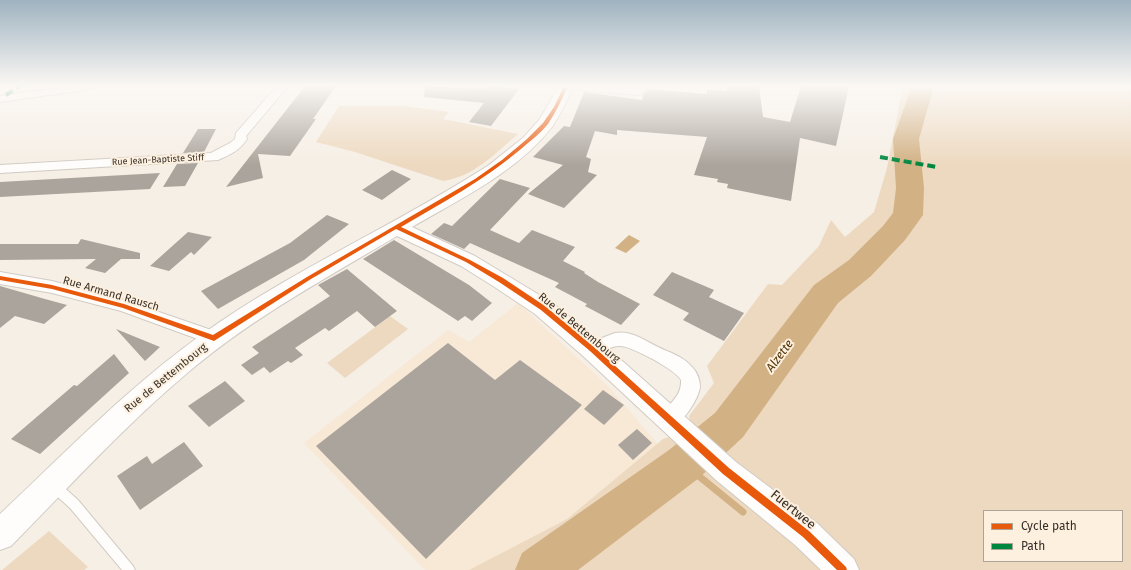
<!DOCTYPE html>
<style>
body{margin:0}
#map{position:relative;width:1131px;height:570px;overflow:hidden;background:#f6efe6;font-family:"Fira Sans",sans-serif}
canvas{display:block}
.legend{position:absolute;left:983px;top:510px;width:140px;height:52px;box-sizing:border-box;background:#fdf0df;border:1px solid #ada396;margin:0;padding:5px 7px;list-style:none;font-size:12px;color:#362f28}
.legend li{display:flex;align-items:center;gap:8px;height:20px}
.legend b{width:20px;border:1px solid #ada396}
</style>
<div id="map">
<canvas width="1131" height="570"></canvas>
<ul class="legend">
<li><b style="height:5px;background:#e8590c"></b>Cycle path</li>
<li><b style="height:5px;background:#00873e"></b>Path</li>
</ul>
</div>
<script>
const g = document.querySelector('canvas').getContext('2d');
g.lineJoin = 'round';
function paint(path, color) {
  g.fillStyle = color;
  g.fill(path, 'evenodd');
}
function stroke(path, color, width, dash) {
  g.strokeStyle = color;
  g.lineWidth = width;
  g.lineCap = dash ? 'butt' : 'round';
  g.setLineDash(dash || []);
  g.stroke(path);
}
function label(font, color, halo, rows, align = 'center') {
  g.font = font + ' "Fira Sans",sans-serif';
  g.lineWidth = 4;
  g.setLineDash([]);
  g.textBaseline = 'middle';
  g.strokeStyle = halo;
  g.fillStyle = color;
  for (const [text, x, y, turn = 0] of rows) {
    g.save();
    g.translate(x, y);
    g.rotate((+turn || 0) * Math.PI / 180);
    g.textAlign = isNaN(turn) ? turn : align;
    if (halo) g.strokeText(text, 0, 0);
    g.fillText(text, 0, 0);
    g.restore();
  }
}
const built = new Path2D(`
 M518,303l89,82 51,59 -91,75 -98,51h-44l-121,-127 144,-113 21,12z`);
const green = new Path2D(`
 M903,86h228v484h-662l98,-51 96,-80 29,-10 -3,-13 25,-33 -7,-17 61,-82 14,1 37,-39 12,-26 14,17 29,-25 13,-44zM984,511h138v50h-138z
 M339,106h65l45,6 -6,7 75,15c-22,19 -45,43 -75,47l-88,-29 -39,-10z
 M390,316l18,13 -63,49 -18,-15z
 M49,531l39,36 -4,3h-82z`);
const water = new Path2D(`
 M629,235l11,6 -14,12 -11,-5z`);
const stream = new Path2D(`
 M684,464l59,48`);
const river = new Path2D(`
 M912,86h22l-15,53 5,49 -1,27 -18,25 -34,36 -33,27 -95,134 -44,41 -121,92h-63l7,-17 147,-103 46,-37 99,-128 35,-25 34,-34 10,-13 3,-25 -3,-49z`);
const building = new Path2D(`
 M305,86h31l-23,33h3l-26,37 -32,-2 5,24 -37,9z
 M425,86l60,3 2,-3h11l21,3 -28,37 -22,-4 15,-19 -60,-6z
 M727,86h32l4,31 27,5 11,-36h48l-13,60 -36,-8 -9,63 -64,-13 1,-4 -11,-2 1,-3 -24,-4 13,-38 -90,-7v5l-22,-4 -9,26 5,2 -3,13 9,3 -33,33 -36,-14 35,-29 -30,-8 31,-31 6,1 14,-35 58,8 1,-5 5,-6 59,5v-4l20,1z
 M198,129h18l-12,23 -21,1z
 M198,163l-13,23 -22,1 14,-23z
 M392,170l19,9 -29,21 -20,-10z
 M160,173l-10,16 -150,8v-15z
 M500,179l30,9 -40,42 29,13 13,-13 43,17 -12,14 22,11 -1,1 14,9 42,22 -19,21 -36,-19 2,-2 -32,-17 4,-4 -89,-40 -6,6 -33,-15 13,-11 8,3z
 M327,215l22,9 -45,36 -86,49 -17,-18 89,-48z
 M188,232l24,5 -18,18 -3,-3 -22,19 -19,-5z
 M81,239l59,14v6h-19l-16,14 -20,-5 11,-9 -96,1v-16h78z
 M394,240l75,45 23,18 -20,18 -7,-5 -7,5 -95,-62z
 M347,269l50,42 -22,16 -18,-16 -28,20 -4,-3 -30,20 8,7 -12,8 -3,-2 -18,12 -6,-6 -12,8 -11,-10 18,-12 -7,-6 78,-51 -12,-11z
 M672,272l42,18 -5,7 35,16 -20,28 -41,-21 6,-7 -36,-18z
 M0,286l45,13 22,6 -23,19 -29,-8 -15,12z
 M116,329l44,18 -15,14z
 M448,343l47,37 25,-20 62,45 -156,154 -110,-113z
 M114,354l15,19 -89,81 -29,-15 63,-54 3,1z
 M225,381l20,20 -36,26 -21,-21z
 M603,390l21,15 -20,20 -20,-16z
 M637,429l15,14 -19,17 -15,-15z
 M184,442l19,24 -63,44 -23,-34 30,-20 5,8z`);
const lane = new Path2D(`
 M55,482l4,1 19,17 55,66 2,4h-13l-52,-62 -19,-17 -1,-4 1,-4z`);
const street = new Path2D(`
 M72,86h26l-6,3 -92,13v-6z
 M277,86h11l-42,50 1,3c-7,11 -17,16 -29,21l-218,13v-8l211,-12 19,-10 5,-4 1,-6z
 M561,86h39l33,2 3,-2h13l-8,8 -4,1 -70,-6z
 M0,272l52,9 72,19 96,33 3,5 -3,5 -6,2 -93,-34 -69,-18 -52,-9z
 M615,333c16,-3 29,7 43,14 12,6 25,9 34,20 5,5 8,13 8,20 -1,11 -18,38 -30,41 -3,0 -6,-1 -9,-2l-3,-6c7,-15 24,-21 23,-40 -5,-10 -51,-35 -62,-34 -9,0 -18,7 -27,10l-6,-2 -3,-5 3,-5z`);
const secondary = new Path2D(`
 M559,86h15c-7,14 -13,28 -22,41 -35,45 -92,72 -140,100l63,29 76,46 50,40 135,120 81,61 37,36 5,11h-38l-26,-25 -79,-65 -133,-124 -48,-42 -42,-28 -32,-20 -64,-30c-69,41 -143,81 -205,133 -65,54 -122,117 -181,177l-11,4v-36c66,-62 129,-128 204,-181 90,-64 192,-108 285,-168l35,-28 15,-17z`);
const quiet = new Path2D(`
 M6,95l13,-9
 M880,157l57,10`);
const cycleway = new Path2D(`
 M564,86h4c-6,13 -12,26 -20,38 -7,9 -18,17 -27,25 -37,31 -79,54 -120,78l69,33 33,18 42,28 49,41 135,121 80,63 37,36 1,3h-10l-34,-33 -80,-63 -133,-123 -49,-41 -42,-28 -33,-20 -70,-33 -85,50 -97,62 -91,-33 -71,-19 -52,-9v-4l52,9 72,19 89,31 94,-58 168,-98 27,-19 25,-21 16,-16 11,-16z`);
const farStreetnames = [
 ["Rue Jean-Baptiste Stiff",158,160,-3]
];
const streetNames = [
 ["Rue Armand Rausch",111,294,16],
 ["Rue de Bettembourg",579,328,40],
 ["Rue de Bettembourg",166,378,-39]
];
const waterNames = [
 ["Alzette",780,356,-53]
];
const nearStreetnames = [
 ["Fuertwee",793,510,39]
];
paint(built, '#f8e8d6');
paint(green, '#edd9c0');
paint(water, '#d2b184');
stroke(stream, '#d2b184', 7);
paint(river, '#d2b184');
paint(building, '#aaa49c');
stroke(lane, '#d1cbc3', 2);
stroke(street, '#d1cbc3', 2);
stroke(secondary, '#d1cbc3', 2);
paint(lane, '#fefdfb');
paint(street, '#fefdfb');
paint(secondary, '#fefdfb');
stroke(quiet, '#00873e', 4, [8, 4]);
paint(cycleway, '#e8590c');
const sky = g.createLinearGradient(0, 0, 0, 165);
sky.addColorStop(0, '#9fb3c0');
sky.addColorStop(0.52, '#fbf8f4');
sky.addColorStop(1, '#fbf8f400');
g.fillStyle = sky;
g.fillRect(0, 0, 1131, 165);
label('9px', '#362f28', '#fdf0df', farStreetnames);
label('11px', '#362f28', '#fdf0df', streetNames);
label('italic 12px', '#503200', '#fdf0df', waterNames);
label('13px', '#362f28', '#fdf0df', nearStreetnames);
</script>
